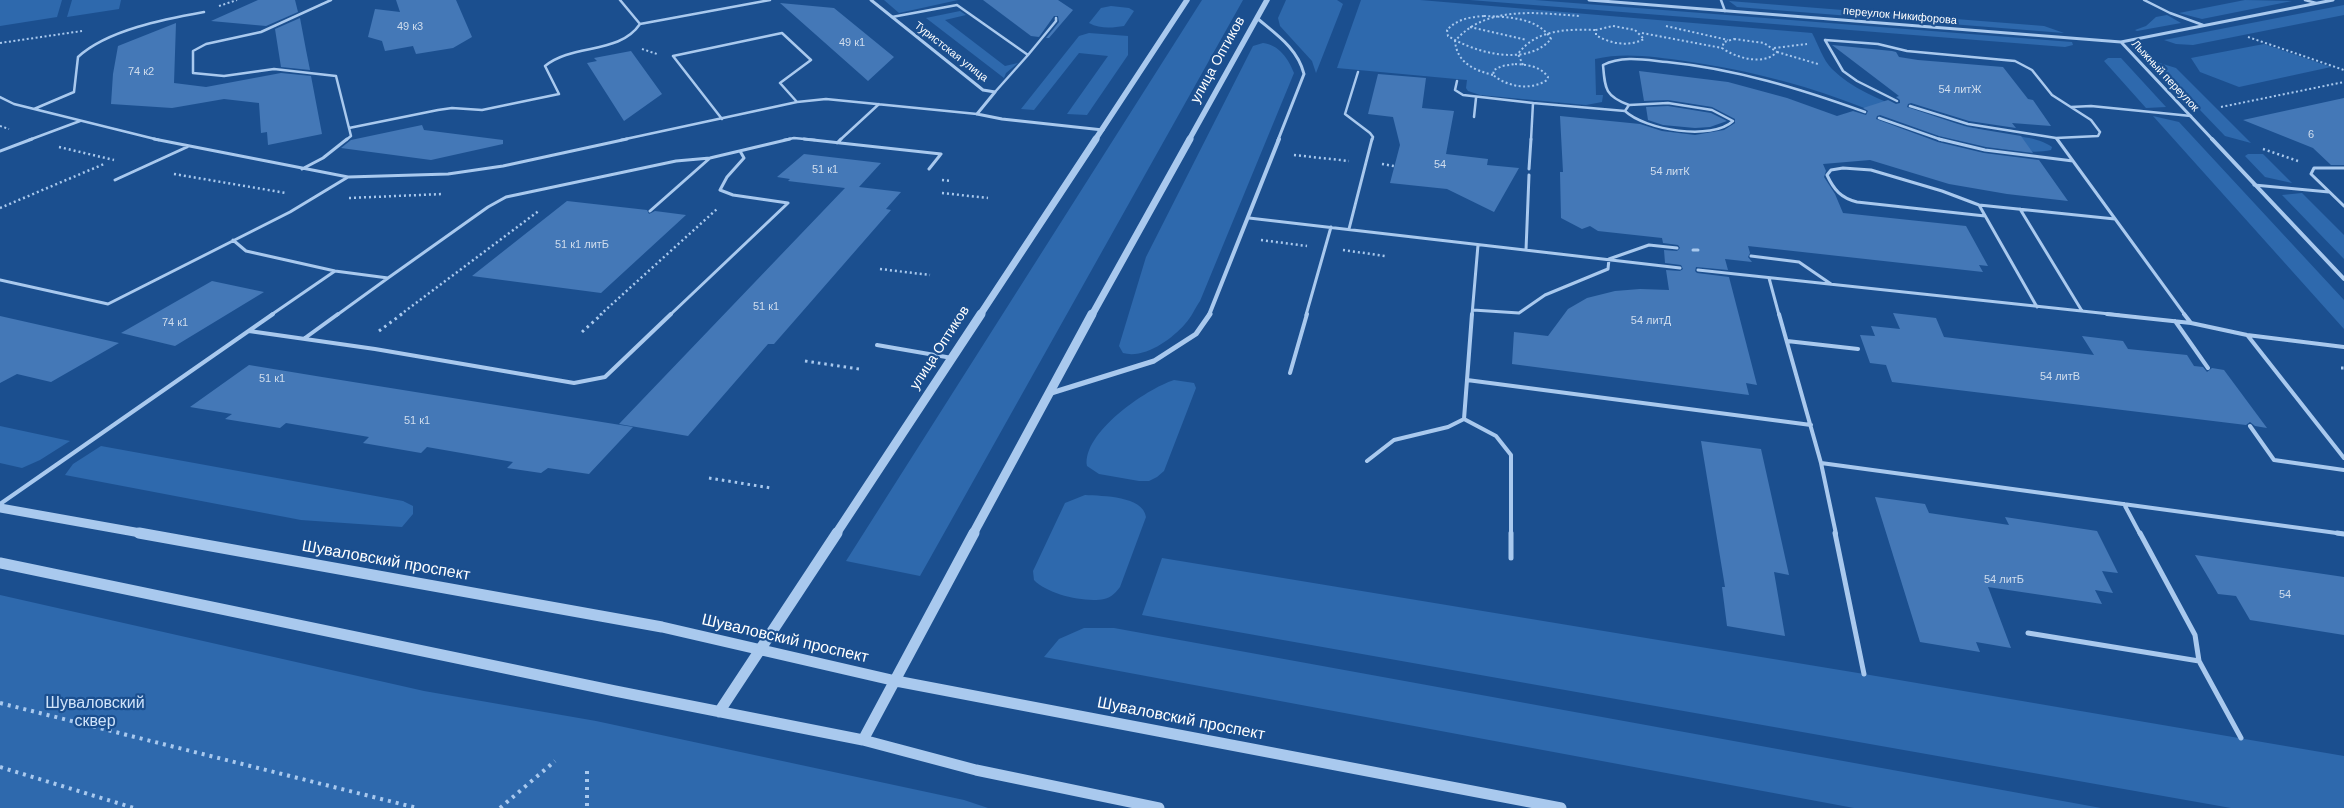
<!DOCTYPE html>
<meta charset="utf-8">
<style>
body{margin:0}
canvas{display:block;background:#1b4f8f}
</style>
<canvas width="2344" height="808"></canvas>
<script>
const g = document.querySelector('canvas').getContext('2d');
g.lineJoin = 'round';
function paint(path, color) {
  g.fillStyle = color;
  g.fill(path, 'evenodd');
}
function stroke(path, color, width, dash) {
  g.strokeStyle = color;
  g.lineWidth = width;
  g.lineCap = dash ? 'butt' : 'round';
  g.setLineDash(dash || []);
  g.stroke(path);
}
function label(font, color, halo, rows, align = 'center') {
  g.font = font + ' Arial,sans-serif';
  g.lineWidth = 4.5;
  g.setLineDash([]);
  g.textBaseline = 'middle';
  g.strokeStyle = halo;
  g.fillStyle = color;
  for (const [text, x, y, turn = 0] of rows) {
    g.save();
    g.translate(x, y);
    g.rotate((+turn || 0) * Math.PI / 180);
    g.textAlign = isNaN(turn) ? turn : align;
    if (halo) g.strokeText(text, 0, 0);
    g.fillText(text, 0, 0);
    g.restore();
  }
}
const green = new Path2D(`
 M0,0h62l-5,17 -57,9z
 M72,0h49l-2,9 -52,8z
 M884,0h74l-59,13z
 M1202,0h41l-323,576 -74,-15z
 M1286,0h51l6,4 -27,69 -4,-12 -32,-35 -2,-8z
 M1361,0h59l392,33c6,11 11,27 20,36 36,36 117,54 165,64 18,4 40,3 55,14l-1,3c-17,4 -39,0 -56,-3 -54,-7 -102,-29 -152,-47 -51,-19 -104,-31 -158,-39 -29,-4 -61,-9 -90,-2l1,36h7l-1,7 -16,3 -106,-10 -12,-4 -2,-3 1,-8 -130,-12z
 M1470,0h65l537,42 1,3 -8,2z
 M2245,0l47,1 -90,18 -23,-6z
 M1729,1l315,25 20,7 -327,-26z
 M2344,5v10l-151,30 -17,-1 -12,-4z
 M1111,6l18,2 5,3 -10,15c-12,2 -24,3 -35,-3l12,-15z
 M960,11l6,4 -21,5 60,46 13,-3 -12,10 -2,5 -78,-60z
 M2167,15l14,8 -44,8 -2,-1 11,-4 10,-9z
 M1089,33l39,3v19l-41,60 -20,-1 41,-58 -29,-3 -45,57 -13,-1 58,-73z
 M1263,43c16,2 25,15 31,30l-94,228c-5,7 -9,17 -15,23 -14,16 -41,35 -62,29l-4,-7 27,-89 107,-211z
 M2264,44l67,23 -92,20 -39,-15 -9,-14z
 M2108,58h13l45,49 -20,1 -42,-47z
 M2153,61l23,7 75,75 -26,-7z
 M2153,116l26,6 165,178v29z
 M2248,154h15l29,29 -27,-6 -20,-21z
 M2302,193l42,42v24l-62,-64z
 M1174,380l20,3 2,5 -32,83 -7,6 -8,4h-10l-40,-7 -12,-8c-5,-33 59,-77 87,-86z
 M0,426l70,15 -30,19 -18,8 -22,-5z
 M101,446l302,55 10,5v8l-11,13 -101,-7 -236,-45 8,-11z
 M1085,495c18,1 58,1 61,22l-26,70c-5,6 -8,10 -16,12 -19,4 -57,-5 -70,-19l-1,-9 32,-68z
 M1162,558l702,116 480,82v52h-113l-1089,-193z
 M0,595l424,96 172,30 368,79 24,8h-988z
 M1084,628h30l987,180h-247l-810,-151 15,-18z`);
const building = new Path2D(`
 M258,0h37l3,12 -32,14 -55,-5z
 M396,0h60l16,37 -19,11 -37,6 -3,-8 -28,5 -3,-10 -14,-4 7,-28 25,3z
 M983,0h75l15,10 -24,28h-3l13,-16 -1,-6h-4l-15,21 -8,-1z
 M780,3l54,5 60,49 -26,24z
 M300,18l6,32 4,20 -29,-3 -6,-38z
 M176,23l-2,60 32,4 75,-14 30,3 11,58 -54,11 -1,-13 -6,1 -2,-30 -35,-4 -52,9 -61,-4 2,-30 5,-28z
 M1832,45l60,6 4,1 3,5 19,3 85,7 25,32 5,1 18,26 -39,-3 4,5 -47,-7 -58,-18 -3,1 -1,3 60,20 54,9 12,17 -47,-6 -47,-11 -59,-21 -3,1 -1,3 62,23 46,11 55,7 29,41 -61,-7 -58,-10 -79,-24 -47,4 3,7 -2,6 11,17 8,19 123,13 22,40 -9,-1 4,7 -235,-26 2,7 -2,4 4,5 -27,-3 3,11 -32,-3 -1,4 2,2 32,4 28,108 -11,-2 3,12 -237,-31 2,-32 34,4 20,-27 19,-11 28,-7 25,-2 29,1 -3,-20 14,1 3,-2 -2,-4 -16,-2 -1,-13 13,1 3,-3 -2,-3 -15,-2 -1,-5 -64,-7 -8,-5 -8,3 -21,-11 -1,-46h3l-3,-56 80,8 22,7 33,4 29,-5 11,-7v-4l-23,-12 -44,-7 -24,1 -5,-30 89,11 59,16 50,18 16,-5 13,4 2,-4 -5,-3 25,-8 8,4 4,-1v-3l-4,-3 3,-1z
 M631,51l31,43 -38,27 -37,-58 10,-2 -3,-3z
 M1378,74l48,4 -4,30 32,3 -8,43 42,5 -1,6 32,3 -25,44 -47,-23 -57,-6 10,-38 -7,-28 -25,-3z
 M2344,98v67h-13l-18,-17 -70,-28z
 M1668,106l43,7 16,8 -17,6 -15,1 -32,-3 -15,-5 -2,-13z
 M422,125l2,5 79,10v4l-72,16 -90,-12 10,-8z
 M804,154l77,9 -22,24 42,5 -15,17 5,1 -89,102 -28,32h-6l-80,92 -69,-12 226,-236 -57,-7 2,-2 -13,-2z
 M567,201l80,9 2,4 6,-3 31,4 -85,78 -129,-17z
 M212,281l52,11 -89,54 -54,-13z
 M1893,313l43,5 8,19 150,18 -12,-19 41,5 5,8 59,6 7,11 9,1 4,5 5,-4 12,2 43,58 -12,-2 -5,-4 -4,3 -354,-43 -6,-17 -16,-2 -10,-28 15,1 -4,-10 29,3z
 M0,316l62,14 57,13 -68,39 -34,-8 -17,9z
 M249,365l73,12 311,50 -44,47 -41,-6 -7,5 -34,-5 6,-6 -86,-15 -6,6 -58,-10 6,-6 -83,-14 -6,5 -55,-9 7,-5 -42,-7z
 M1701,441l60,8 28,126 -15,-3 11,64 -58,-10 -5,-39h3z
 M1875,497l50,7 4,9 80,12 -4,-8 92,14 21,42 -16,-2 11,22 -18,-3 7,14 -114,-17 23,61 -35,-6 4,10 -60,-10z
 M2195,555l149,22v58l-94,-15 -14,-24 -18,-2z`);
const pathFar3 = new Path2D(`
 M219,6l18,-6
 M1484,16c23,1 54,1 67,23 -24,28 -76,14 -103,-3l-1,-6c10,-11 23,-13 37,-14z
 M1613,26l22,4 9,9c-15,8 -34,5 -48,-4v-5z
 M1666,26l62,14
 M1470,27l57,13
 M1642,33l80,15
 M2248,37l96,33
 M1734,39l30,4 13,9c-13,14 -41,6 -55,-4l2,-6z
 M0,43l82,-12
 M1774,48l33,-4
 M642,49l15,5
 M1777,52l41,12
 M1515,64c13,1 25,2 33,13l-1,3c-17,11 -39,7 -54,-5l1,-5 8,-4z
 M1523,65l-5,-11c18,-25 50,-25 78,-24
 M1493,75c-19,-5 -36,-12 -38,-34 31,-36 82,-28 125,-25
 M2221,107l123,-25
 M0,126l9,3`);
const pathFar2 = new Path2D(`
 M59,147l55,13
 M2263,149l35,12
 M1294,155l55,6
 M1382,164l12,2
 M174,174l112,19
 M942,180l9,1
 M942,193l46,5
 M349,198l94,-4
 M0,208l104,-44
 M1261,240l46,6
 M1343,250l42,6
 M880,269l50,6
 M400,315l140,-105
 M600,315l117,-106`);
const pathFar1 = new Path2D(`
 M379,331l23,-17
 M582,332l20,-18
 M805,361l54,8
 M2341,368h3
 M709,478l62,10`);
const path = new Path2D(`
 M0,703l417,105
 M0,767l134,41
 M587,771v37
 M500,808l55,-47`);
const serviceFar3 = new Path2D(`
 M331,0l-70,32 -55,12 -13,7v22l31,3 50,-7 62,7 15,60 -5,4
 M620,0l20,24
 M1721,0l4,11
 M2144,0l26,13 33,12
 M2305,0l11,3
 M892,17l65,-12 71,50 -33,37
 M640,24l130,-24
 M1825,40l53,4 29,7 108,10 17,9 20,25 39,25 9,12 -2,4 -42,2 2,2
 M1825,40l18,31 14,10 40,20
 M1028,55l28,-34v-3
 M1358,72l-13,42 25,19 3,4 -1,3
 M1457,81l-2,9 8,5 70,8 -2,37
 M0,97l14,7 145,36
 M1533,103l92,8
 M1668,103l44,7 21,11c-21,20 -88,9 -108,-10l4,-6z
 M1629,105c-24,-9 -24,-16 -26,-40 20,-10 43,-5 64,-3 69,7 134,27 198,50
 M1910,106l58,18 88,14
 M2071,107l20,-1 100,10
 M34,109l40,-17 4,-35c29,-27 87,-38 126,-45
 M1474,117l2,-19
 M1879,118l63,22
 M722,119l-49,-63 109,-23 29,27 -31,23 17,19
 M349,128l89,-18 14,-2 30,2 77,-16 -14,-28c28,-23 74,-11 95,-42
 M29,140l51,-19
 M621,140l176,-38 29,-3 151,15
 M784,140l10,-2 21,2
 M840,140l39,-36`);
const serviceFar2 = new Path2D(`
 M154,139l194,38 100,-3 55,-8 124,-27
 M804,139l137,15
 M1939,139l46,11 88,11
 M2057,139l128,176
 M837,143l4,-4
 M0,151l32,-12
 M2344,168h-30l-3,6 33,32
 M302,169l21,-11 24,-19
 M929,169l12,-15
 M1529,169l2,-30
 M115,180l72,-33
 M2254,185l75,7
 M1979,205l58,102
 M2020,209l62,102
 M650,211l60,-53
 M1985,216l-128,-14c-16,-4 -23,-12 -30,-27l4,-5 12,-2 28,2 71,21 37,14 136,14
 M1249,218l431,50
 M1349,229l23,-90
 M233,240l13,11 89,20 53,7 100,-71 18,-10 170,-36 34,-3 80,-19
 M1526,250l3,-75
 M1693,250h5
 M1751,256l48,6 32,22
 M1698,270l421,45
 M1769,278l10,37
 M0,280l108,24 182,-92 58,-35
 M1473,310l46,3 26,-18 63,-26 1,-10 40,-14 28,3
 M271,315l64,-44
 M337,315l51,-37
 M670,315l118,-112 -55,-8 -13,-5 7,-13 17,-19 -4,-7
 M1306,315l25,-88
 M1472,315l6,-70`);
const serviceFar1 = new Path2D(`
 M1472,314l-5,66 344,45
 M1779,314l42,149 523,71
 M2107,314l84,9 56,12 97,12
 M2184,314l7,9
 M2175,321l33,47
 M249,331l126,18 199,34 31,-6 66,-63
 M2248,336l96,122
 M305,338l33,-24
 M1787,341l71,8
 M877,345l75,13
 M1290,373l17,-59
 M1464,419l32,17 15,19v79
 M2250,426l24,34 70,10
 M1367,461l27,-21 54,-13 16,-8 3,-39
 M1821,463l15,71
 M0,504l273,-190
 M2124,504l16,30`);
const service = new Path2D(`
 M1511,533v25
 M1835,533l29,141
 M2140,533l55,102 4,26 42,77
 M2337,533l7,1
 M2028,633l171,28`);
const minorFar2 = new Path2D(`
 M871,0l112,90 12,2 -18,22 25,5 101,11
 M1589,0l532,42 212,-42
 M1258,19c19,16 40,30 46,55l-26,66
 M2121,42l92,98`);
const minorFar1 = new Path2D(`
 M2212,139l132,140
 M1209,315l70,-176`);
const minor = new Path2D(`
 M1048,394l106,-33 42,-27 14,-20`);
const tertiaryFar3 = new Path2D(`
 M1095,140l92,-140
 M1189,140l78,-140`);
const tertiaryFar2 = new Path2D(`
 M980,315l116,-176
 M1092,315l98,-176`);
const tertiaryFar1 = new Path2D(`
 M0,508l146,26
 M836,534l145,-220
 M973,534l119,-220`);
const tertiary = new Path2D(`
 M139,533l523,94 234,54 665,127
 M0,563l615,128 248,49 113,30 183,38
 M719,712l118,-179
 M863,740l111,-207`);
const farStreetnames = [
 ["переулок Никифорова",1900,16,5],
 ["Туристская улица",951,52,38],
 ["Лыжный переулок",2165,76,47]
];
const numberNames = [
 ["49 к3",410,27],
 ["49 к1",852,43],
 ["74 к2",141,72],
 ["54 литЖ",1960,90],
 ["6",2311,135],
 ["54",1440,165],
 ["51 к1",825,170],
 ["54 литК",1670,172],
 ["51 к1 литБ",582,245],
 ["51 к1",766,307],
 ["54 литД",1651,321],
 ["74 к1",175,323],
 ["54 литВ",2060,377],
 ["51 к1",272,379],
 ["51 к1",417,421],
 ["54 литБ",2004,580],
 ["54",2285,595]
];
const streetNames = [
 ["улица Оптиков",1218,60,-61],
 ["улица Оптиков",940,348,-57]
];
const nearStreetnames = [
 ["Шуваловский проспект",386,561,10],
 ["Шуваловский проспект",785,639,13],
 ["Шуваловский проспект",1181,719,11]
];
const nearParknames = [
 ["Шуваловский",95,704],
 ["сквер",95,722]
];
paint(green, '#2e69ad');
paint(building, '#4478b7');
stroke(pathFar3, '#a9c9ee', 2, [2, 2.5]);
stroke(pathFar2, '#a9c9ee', 2.5, [2, 3]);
stroke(pathFar1, '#a9c9ee', 3, [2.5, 4]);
stroke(path, '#a9c9ee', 4, [3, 5]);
stroke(serviceFar3, '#a9c9ee', 2.5);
stroke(serviceFar2, '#a9c9ee', 3);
stroke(serviceFar1, '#a9c9ee', 4);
stroke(service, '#a9c9ee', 5);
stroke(minorFar2, '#a9c9ee', 3);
stroke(minorFar1, '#a9c9ee', 4);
stroke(minor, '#a9c9ee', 5);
stroke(tertiaryFar3, '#a9c9ee', 5.5);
stroke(tertiaryFar2, '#a9c9ee', 7);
stroke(tertiaryFar1, '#a9c9ee', 9);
stroke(tertiary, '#a9c9ee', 11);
label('11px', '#fff', '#1b4f8f', farStreetnames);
label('11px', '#d0dded', null, numberNames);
label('14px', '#fff', '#1b4f8f', streetNames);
label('16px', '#fff', '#1b4f8f', nearStreetnames);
label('16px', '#cfe3fa', '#1b4f8f', nearParknames);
</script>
